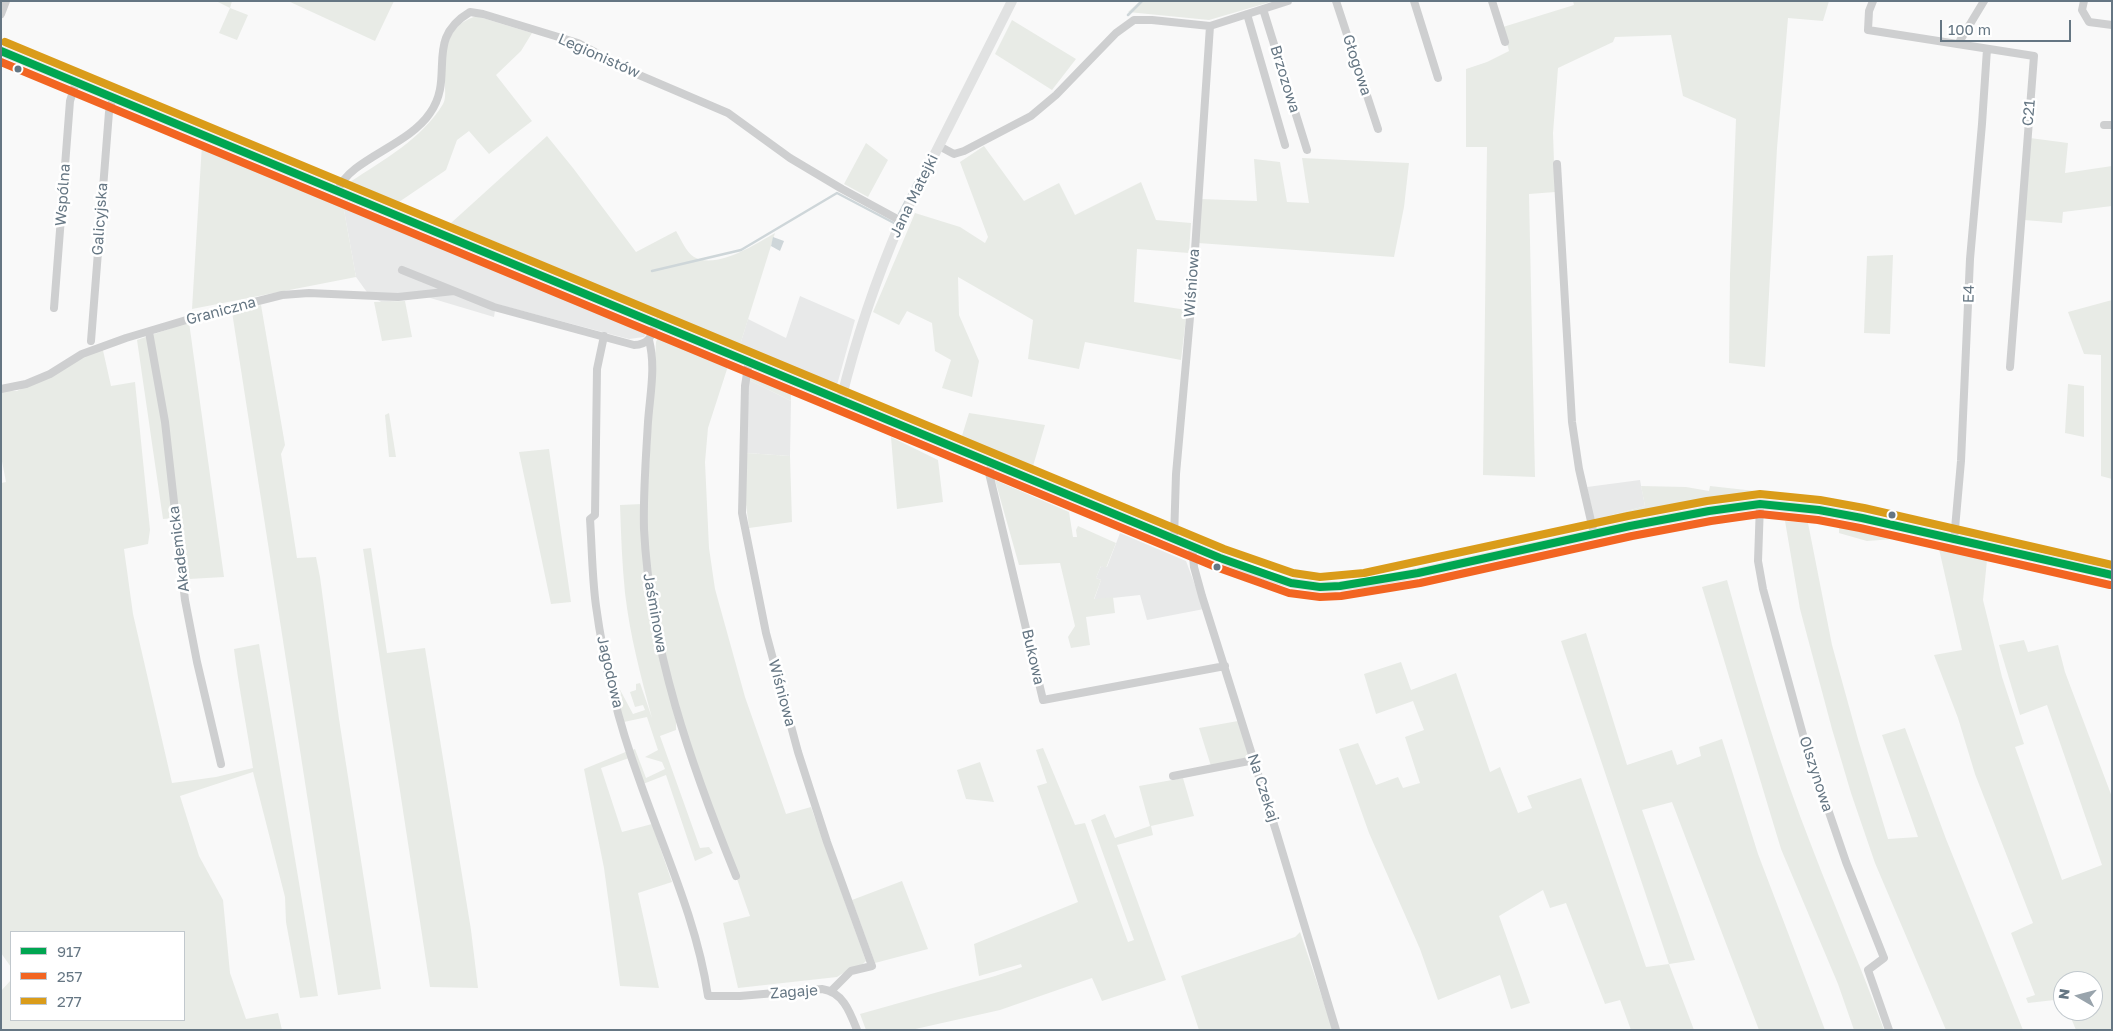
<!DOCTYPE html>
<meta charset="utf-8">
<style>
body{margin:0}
#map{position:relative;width:2113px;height:1031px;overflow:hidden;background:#f9f9f9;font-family:"Golos Text",sans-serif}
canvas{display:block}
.frame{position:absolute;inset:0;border:2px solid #657683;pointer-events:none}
.legend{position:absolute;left:10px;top:931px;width:175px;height:90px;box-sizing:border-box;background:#fff;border:1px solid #c1c8cd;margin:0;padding:6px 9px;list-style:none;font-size:15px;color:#657683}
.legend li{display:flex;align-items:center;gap:10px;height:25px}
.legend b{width:25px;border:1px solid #c1c8cd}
.north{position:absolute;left:2053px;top:971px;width:50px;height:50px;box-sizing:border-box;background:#fff;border:1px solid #c1c8cd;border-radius:50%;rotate:278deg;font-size:14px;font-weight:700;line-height:20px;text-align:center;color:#657683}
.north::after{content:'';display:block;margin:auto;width:18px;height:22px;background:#99a4ac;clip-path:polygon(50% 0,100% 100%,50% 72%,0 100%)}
.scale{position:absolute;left:1940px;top:20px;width:131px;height:22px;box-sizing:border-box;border:2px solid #657683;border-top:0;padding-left:6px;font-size:15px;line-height:18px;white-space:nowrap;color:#657683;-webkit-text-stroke:4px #fff;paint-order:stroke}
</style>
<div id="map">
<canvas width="2113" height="1031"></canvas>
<div class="frame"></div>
<ul class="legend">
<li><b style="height:6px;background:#00a651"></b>917</li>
<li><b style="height:6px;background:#f26522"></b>257</li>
<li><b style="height:6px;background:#da9c1a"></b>277</li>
</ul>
<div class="north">N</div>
<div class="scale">100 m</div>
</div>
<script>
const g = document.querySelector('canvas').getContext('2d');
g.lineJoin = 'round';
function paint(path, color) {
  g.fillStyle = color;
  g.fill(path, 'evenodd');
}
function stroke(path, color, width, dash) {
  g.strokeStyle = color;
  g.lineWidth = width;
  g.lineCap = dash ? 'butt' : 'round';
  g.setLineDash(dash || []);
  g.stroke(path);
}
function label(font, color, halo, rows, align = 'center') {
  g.font = font + ' "Golos Text",sans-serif';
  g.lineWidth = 5;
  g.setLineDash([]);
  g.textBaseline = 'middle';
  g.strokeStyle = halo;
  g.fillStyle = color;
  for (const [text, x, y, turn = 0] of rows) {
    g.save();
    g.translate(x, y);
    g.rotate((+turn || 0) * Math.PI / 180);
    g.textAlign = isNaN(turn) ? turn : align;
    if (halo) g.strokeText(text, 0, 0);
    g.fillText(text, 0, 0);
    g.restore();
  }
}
const built = new Path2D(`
 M342,199l176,75 130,56 -4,7 -15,2 -133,-35 -2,13 -67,-20 -44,6 -14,-8 -13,-18z
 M800,296l55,24 -18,65 -97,-40 8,-26 38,19z
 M749,380l42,21 -1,55 -44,-3z
 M1640,480l5,26 -51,14 -7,-33z
 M1120,533l66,28 18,48 -57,11 -7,-25 -46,5 7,-20 -5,-2 5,-12 6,1z`);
const green = new Path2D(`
 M216,1h16l-2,7 18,7 -11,25 -18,-7 11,-25z
 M288,1h106l-19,40z
 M1140,1h134l-65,19 -81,-8z
 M1573,1h256l-6,20 -35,-3 -11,130 -12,219 -36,-4 1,-89 6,-155 -53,-23 -12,-61 -56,2 -2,5 -55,26 -5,65 2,59 -26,2 6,283 -52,-2 4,-328h-21v-78l21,-7 22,-11 -6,-24 71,-22z
 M476,16l56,17 -11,18 -25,24 36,46 -43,33 -20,-23 -12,9 -11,30 -47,32 -49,-20c33,-22 72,-43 93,-78 3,-5 2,-12 2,-18 1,-30 -4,-58 31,-70z
 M1012,20l64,39 -24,31 -57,-36z
 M547,136l26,32 63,84 40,-21c5,8 10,21 18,26 22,13 62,-13 81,-24l-35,112 -289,-122z
 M2030,138l38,5 -3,30 47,-7v40l-49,6 -1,11 -38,-3z
 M866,143l22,17 -20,37 -24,-13z
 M202,144l140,55 14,78 -164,32z
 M984,146l40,55 35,-18 16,32 66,-33 15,38 35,3 -2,30 -52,-4 -3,53 53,8 -6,50 -96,-18 -6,27 -51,-10 5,-39 -75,-43 1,38 20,46 -7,36 -30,-9 9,-28 -16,-9 -3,-28 -25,-12 -8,14 -26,-13 42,-99 45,14 25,16 3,-6 -28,-75z
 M1302,158l107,5 -5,44 -10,50 -196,-14 2,-44 57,2 -3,-42 26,3 7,40 22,1z
 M1893,255l-3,79 -26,-1 3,-77z
 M2112,300v179l-11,-3v-121l-17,-1 -16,-42z
 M405,301l7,36 -30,4 -8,-39z
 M261,305l24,140 -4,9 16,104 19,-1 4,20 19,142 42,270 -43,6 -106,-683z
 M189,322l35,255 -35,2 -6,-49 -9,-12 -11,1 -26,-179z
 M661,336l68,27 -21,65 -3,34 4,86 6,41 30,108 41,117 25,-7 55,154c-7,8 -20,9 -29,16l-99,11 -15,-65 27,-7 -56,-159 -32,-109 -15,-104v-41l9,-161 2,-5z
 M102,346l9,40 24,-4 15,148 -2,14 -24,5 9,65 39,169 44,-6 37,-9c-6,-40 -14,-79 -19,-119l25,-5 59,352 -18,2 -14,-76 -1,-25 -32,-125 -73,24 19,60 24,44 7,73 16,46 32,-6 4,17h-281v-39l10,-11v40h173v-88h-173v35l-10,-14v-470l5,-1 -5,-26v-65h16z
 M750,372l41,16v13l-42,-21z
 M2068,384l16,2v51l-19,-4z
 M389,413l7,44h-7l-4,-42z
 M969,413l76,12 -14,48 -70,-34z
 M891,437l47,23 5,42 -46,7z
 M549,449l22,153 -20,2 -32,-152z
 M746,453l44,3 2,66 -43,6 -3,-24z
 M995,480l74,32 4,25h4l-1,-7 2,-4 38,17 -10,25 -5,-2 -5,12 5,2 -7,19 19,-2 2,16 -29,4 4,28 -19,3 -3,-11 7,-11 -15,-63 -41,2z
 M1641,486l45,1 23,4 1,-5 63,7 -2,4c-59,-2 -119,14 -176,27l-1,-4 51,-14z
 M642,504c0,44 2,88 12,131 6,29 15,57 22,86v9l-16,6 40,112 9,-1 4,6 -18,8 -29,-86 -23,9 -11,-34 3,-1 11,29 19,-9 -3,-7 -17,-5 13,-7 -11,-33 -23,5 -10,-36h4l15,28 12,-4 -2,-5 -8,2 -5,-15 6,-2v-6l4,-1 12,35c-11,-41 -22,-82 -27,-125 -3,-29 -4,-59 -5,-88z
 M1785,521l23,2 24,122 26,94 30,100 30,-2 -36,-102 23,-7 41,111 77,191h-77l-71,-167 -24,-70 -19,-64 -32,-120z
 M1839,525l54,14 -26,2 -28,-8z
 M371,548l16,105 38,-5 46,282 7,58 -48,-1 -67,-438z
 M1939,549l48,11 -4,40 19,77 22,67 -9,3 47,133 40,-15 -55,-160 -27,10 -21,-70 25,-5 4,12 30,-7 7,27 47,125v233h-36l-8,-19h25v-30h-30v18l-35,4 -2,-5 9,-3 -24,-62 22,-10 -58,-149 -17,-56 -24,-63 28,-5z
 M1727,580c25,91 51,182 86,270 23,60 49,119 71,180h-30l-16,-46 -57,-135 -79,-262z
 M1586,633l41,132 45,-15 5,15 24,-9 -2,-9 23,-8 36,115 67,176h-66l-87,-228 -30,8 53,150 -26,4 25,66h-63l-11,-30 -15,4 -39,-101 -16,5 -7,-18 -44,26 31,87 -19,6 -11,-34 -62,25 -18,-51 -51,-116 -30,-84 19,-6 18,42 22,-8 5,11 17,-5 -15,-46 19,-7 -11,-29 -37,13 -12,-40 37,-12 10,28 45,-17 34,99 10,-5 18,46 14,-5 -5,-12 54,-18 65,189 23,-3 -108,-323z
 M1238,721l11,36 -38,9 -12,-38z
 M1043,748l32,77 10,-2 43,119 6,-2 -43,-120 14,-6 10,24 35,-12 -11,-40 44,-8 11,38 -43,10 2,9 -36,10 49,135 -64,21 -10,-23 -92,32 -89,20h-45l-6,-16 135,-38 27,-9 -1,-3 -42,12 -5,-32 104,-42 -41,-116 10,-3 -11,-33z
 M628,751l1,7 -28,10 21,64 30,-8 20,58 -34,11 21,95 -39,-2 -16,-118 -20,-99z
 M980,762l14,40 -28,-3 -9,-29z
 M902,881l26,68 -53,14 -23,-63z
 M1300,932l33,98h-134l-18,-54 114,-39z`);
const water = new Path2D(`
 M773,237l11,4 -4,10 -9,-5z`);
const stream = new Path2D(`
 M1128,15l14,-14
 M899,214l18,-35
 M652,271l89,-21 96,-57 57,30`);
const street = new Path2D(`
 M1336,1l42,128
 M1414,1l24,77
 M1492,1l13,41
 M1873,1l-4,10 -1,19 166,26 -24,311
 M2084,1l-2,9 7,12 23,3
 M1263,9l44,141
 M1,14l5,-13
 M1247,14l38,131
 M1958,44l26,-43
 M2104,125h8
 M939,146l15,8 10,-3 67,-35 25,-21 60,-62 18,-13h18l58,6 78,-25
 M1557,164l15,258 7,47 15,65
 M338,190c12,-31 70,-44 92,-77 26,-37 -7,-73 40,-101l13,2 95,29 54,29 96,41 62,45 52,31 59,32
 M402,270l92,37 140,38c16,0 18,-11 22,-23
 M54,308l16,-207 6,-19
 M149,332l16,90 20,178 12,62 24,102
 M604,336l-7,33 -2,146 -5,4c2,29 2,58 6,87 8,59 23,118 43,173 25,72 58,142 69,217h32l82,-7c21,3 28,23 35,41
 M649,340c7,27 1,54 -1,82 -2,35 -5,72 -4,107 6,120 47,236 92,347
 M91,341l18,-229 4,-14
 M749,361l-4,25 -3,127 24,120 32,119 29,90 45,124 -21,5 -19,19
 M1,389l25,-5 24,-10 32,-20 44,-16 77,-23 79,-20 27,-2 89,4 56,-6
 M992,463l-3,10 54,227 182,-34
 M1760,504l-2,57 5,28 42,153 41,120 38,96 -16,12 21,60
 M1174,539l2,-65 16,-179 18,-269
 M1954,540l7,-79 9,-202 12,-135 5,-75
 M1192,546l2,21 8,29 74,235 60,199
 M1173,776l81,-16`);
const secondary = new Path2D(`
 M1,51l1219,507 44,17 27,8 29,4 20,-1 26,-3 52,-10 212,-47 79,-15 51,-7 59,6 43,8 250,57
 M841,400c15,-62 35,-121 60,-179l111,-220`);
const bus1 = new Path2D(`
 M1,51l1219,507 71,25 29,4 20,-1 78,-13 212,-47 79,-15 51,-7 59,6 43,8 250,57`);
const bus2 = new Path2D(`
 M1,62l1215,505 73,26 31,4 21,-1 79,-13 212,-47 79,-15 49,-7 58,6 42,8 250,57`);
const bus3 = new Path2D(`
 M5,42l1219,507 69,24 27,4 44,-4 264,-57 79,-15 53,-7 60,6 44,8 248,57`);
const markers = [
 [18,69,4.5,"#657683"],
 [1892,515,4.5,"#657683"],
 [1217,567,4.5,"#657683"]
];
const streetNames = [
 ["Legionistów",599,56,24],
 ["Głogowa",1357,65,72],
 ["Brzozowa",1285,79,73],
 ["C21",2029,113,-85],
 ["Wspólna",63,195,-86],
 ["Jana Matejki",914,196,-64],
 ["Galicyjska",100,219,-86],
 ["Wiśniowa",1192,283,-86],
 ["E4",1969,294,-89],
 ["Graniczna",221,311,-15],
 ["Akademicka",179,549,-97],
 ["Jaśminowa",655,613,80],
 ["Bukowa",1033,657,77],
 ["Jagodowa",610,672,77],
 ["Wiśniowa",782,693,75],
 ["Olszynowa",1816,774,72],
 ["Na Czekaj",1263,788,72],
 ["Zagaje",794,992,-4]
];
paint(built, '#e8e9e9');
paint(green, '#e8ebe6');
paint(water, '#ced6d9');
stroke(stream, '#ced6d9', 2.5);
stroke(street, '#cecfd0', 8);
stroke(secondary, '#e1e2e2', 10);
stroke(bus1, '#00a651', 8);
stroke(bus2, '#f26522', 8);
stroke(bus3, '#da9c1a', 8);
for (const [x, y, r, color] of markers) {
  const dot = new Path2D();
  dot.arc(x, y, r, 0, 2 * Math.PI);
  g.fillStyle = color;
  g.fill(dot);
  stroke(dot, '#fff', 2);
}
label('15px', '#657683', '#fff', streetNames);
</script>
